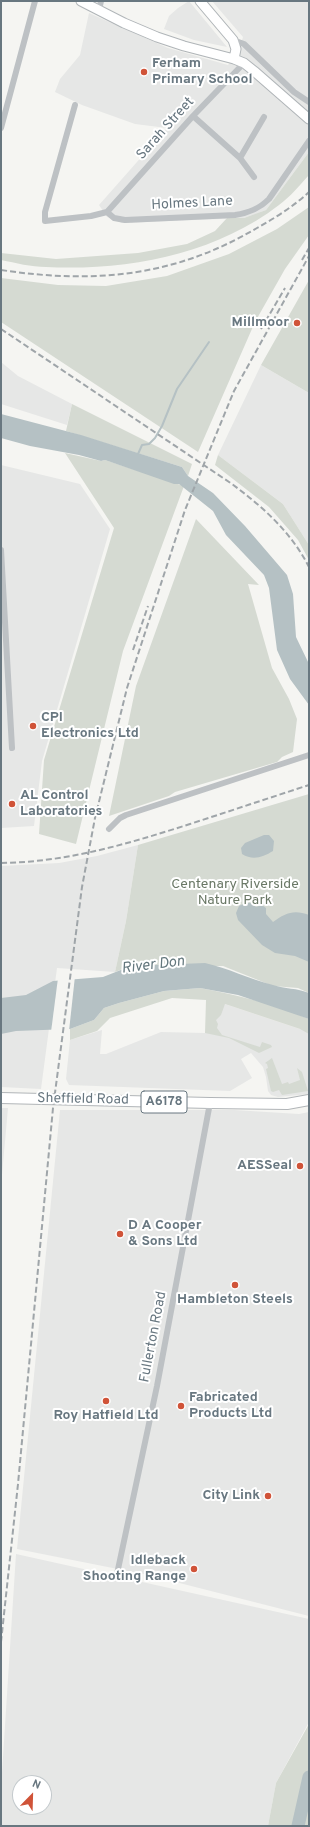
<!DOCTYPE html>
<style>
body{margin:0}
#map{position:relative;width:310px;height:1827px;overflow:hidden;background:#f5f5f2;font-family:Overpass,sans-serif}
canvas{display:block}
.frame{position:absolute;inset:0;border:2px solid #687780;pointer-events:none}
.north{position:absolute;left:12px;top:1775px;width:40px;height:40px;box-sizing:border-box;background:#fff;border:1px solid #c3c9cc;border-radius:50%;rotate:23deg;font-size:11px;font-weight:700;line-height:16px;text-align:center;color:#687780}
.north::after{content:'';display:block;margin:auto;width:14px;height:18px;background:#d05338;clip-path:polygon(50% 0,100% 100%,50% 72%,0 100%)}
</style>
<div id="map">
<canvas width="310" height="1827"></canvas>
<div class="frame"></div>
<div class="north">N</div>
</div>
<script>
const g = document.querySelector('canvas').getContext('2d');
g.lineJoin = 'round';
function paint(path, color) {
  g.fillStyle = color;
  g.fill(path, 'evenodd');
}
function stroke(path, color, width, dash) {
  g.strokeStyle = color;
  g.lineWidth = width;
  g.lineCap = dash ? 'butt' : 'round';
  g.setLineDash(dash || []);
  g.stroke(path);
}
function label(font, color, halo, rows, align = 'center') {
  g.font = font + ' Overpass,sans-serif';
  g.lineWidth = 4;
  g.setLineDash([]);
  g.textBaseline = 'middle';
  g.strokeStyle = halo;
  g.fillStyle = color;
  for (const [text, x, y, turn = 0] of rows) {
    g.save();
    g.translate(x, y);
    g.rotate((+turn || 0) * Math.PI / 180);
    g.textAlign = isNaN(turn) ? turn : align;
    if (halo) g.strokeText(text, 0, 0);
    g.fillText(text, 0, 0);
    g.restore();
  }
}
const built = new Path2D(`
 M189,1l38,46 -33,-7 -30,-11 5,-13 9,-8z
 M212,1h97v151l-43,58 -10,4 -12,4 -122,5 -15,-6 -8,-12 68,-77 -32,-4 -53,-19 -27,-13 5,-13 20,-24 9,-42 79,35 60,17 11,-15 4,-13z
 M1,362l17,14 54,28 -5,21 -66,-21z
 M261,365l48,28v152l-26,-41 -65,-49z
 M1,465l79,19 30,45 -68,232 -8,65 -33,2z
 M138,845l-12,76 -11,51 -58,-4 -16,121 -40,-2v-221l58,-3 38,-7z
 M225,1004l75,25 9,1v64l-31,3 -7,-2 -3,-4 -2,-14 -3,-10 -12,-14 -10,6 11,19 -22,13 -161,-6 -3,-6 4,-39 32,-10 -2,24h6l55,-22 44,1z
 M1,1108h7l-7,78z
 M60,1110h174l65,4 10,-2v504l-161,-41 -131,-26z
 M16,1554l293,65v103l-33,61 -8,43h-267v-38zM20,1783h24v24h-24z`);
const green = new Path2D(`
 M309,152v23c-9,10 -19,22 -30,30 -65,50 -153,66 -233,62 -15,0 -30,-4 -45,-7v-7l55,6 82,-6 49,-9 28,-13 12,-13h17l22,-8z
 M309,207v28l-24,34 -30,53 -57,130 -197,-130v-44l57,7 48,1 61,-10 62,-22 48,-25z
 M309,280v113l-48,-28z
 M72,404l120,60 -4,12 -6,-9 -116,-36z
 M65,453l36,8 4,-1 79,26 -61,165 -47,193 -37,-10 5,-74 70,-232z
 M218,455l65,49 26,41v15l-11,-20 -29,-33 -54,-42z
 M196,519l63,66 -11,-1 24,84 17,31 8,20 -4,33 -11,5 -5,5 -102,30 -6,4 -60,20 27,-130z
 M309,794v199l-11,-5 -25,-2 -50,-20h-92l-16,6 11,-51 12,-76z
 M200,988c38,7 74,16 109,31v15l-9,-5 -75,-25 -4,11 -5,5 2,4 -1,4 5,7 38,12 2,-5 9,3 1,2 -13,6 -30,-15 -24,-5 1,-33 -34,-2 -62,20 -13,13 -27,9v-11l24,-9 10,-12 15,-5 45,-12z
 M272,1058l10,26 6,-2 1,2 11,-4 -3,-12 5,4 6,19 -26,4 -3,-5 -6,2 -2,-1 -5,-22 2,-1 -1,-4 -2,-1z
 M309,1724v102h-41l8,-43z`);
const water = new Path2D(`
 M1,414l80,21 101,32 6,9 25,17 32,33 42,49 6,19 3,43 13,27v41l-19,-26 -13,-29 -8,-62 -5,-13 -38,-40 -13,-24 -34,-27h-5l-69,-24 -4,1 -22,-6 -49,-9 -29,-8z
 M264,835h5l5,6 -1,10c-10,6 -20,10 -31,3l-1,-6 4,-5z
 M245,903h6l5,4 6,-2 4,3v6l7,8c12,-9 21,-13 36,-7v47l-14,-6 -20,-3 -13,-8 -24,-25 -2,-7 3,-7z
 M205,963c23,5 44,16 68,22 12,4 24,3 36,8v26l-71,-24 -38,-7 -36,3 -45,12 -15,5 -10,12 -24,9 -54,2 -15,3v-36l25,-3 27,-14 50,-4 28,-11z`);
const pier = new Path2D(`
 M75,976l-6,55 -18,1 7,-54z`);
const stream = new Path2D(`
 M138,454l4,-9 7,-1 6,-6 7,-12 15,-37 32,-47`);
const river = new Path2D(`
 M298,1826l11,-49`);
const street = new Path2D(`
 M99,10l2,-9
 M233,40l11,4 50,48 15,10
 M75,105l-30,107v9l46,-5 16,-4 7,6 11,2 110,-5c14,-2 24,-6 34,-16l40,-58
 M193,116l47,42 14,19
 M1,128l34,-127
 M240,158l24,-41
 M107,212l86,-96 51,-53
 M1,550l11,198
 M109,829l11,-11 6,-3 183,-60
 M117,1574l40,-188 53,-283`);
const secondary = new Path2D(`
 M81,1l43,22 33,14 27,9 50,13 10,4 10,8 55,48
 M200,1l33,39 3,9 -2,10`);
const primary = new Path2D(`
 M1,1098l209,5 77,1 22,-4`);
const rail = new Path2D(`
 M302,260l7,-12
 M1,270c93,14 173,7 256,-42 18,-10 37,-22 52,-36
 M1,329l231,155c31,23 59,48 77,83
 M261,329l24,-41
 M133,650l15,-44
 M1,863c67,-1 126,-19 189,-39 40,-13 79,-26 119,-39
 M1,1642l17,-158 35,-376 29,-221 13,-69 32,-130 58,-178 49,-119 75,-135`);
const markers = [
 [144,72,4,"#d05338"],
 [297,323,4,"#d05338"],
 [33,726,4,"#d05338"],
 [12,804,4,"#d05338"],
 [300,1166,4,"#d05338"],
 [120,1234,4,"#d05338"],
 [235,1285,4,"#d05338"],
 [106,1401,4,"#d05338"],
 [181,1406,4,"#d05338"],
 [268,1496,4,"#d05338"],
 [194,1569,4,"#d05338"]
];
const shields = [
 [164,1102,46]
];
const shieldNames = [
 ["A6178",164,1102]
];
const poiNames = [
 ["Ferham",152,64],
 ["Primary School",152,80],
 ["Millmoor",289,323,"right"],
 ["CPI",41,718],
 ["Electronics Ltd",41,734],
 ["AL Control",20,796],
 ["Laboratories",20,812],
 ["AESSeal",292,1166,"right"],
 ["D A Cooper",128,1226],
 ["& Sons Ltd",128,1242],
 ["Hambleton Steels",235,1300,"center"],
 ["Fabricated",189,1398],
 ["Products Ltd",189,1414],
 ["Roy Hatfield Ltd",106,1416,"center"],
 ["City Link",260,1496,"right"],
 ["Idleback",186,1561,"right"],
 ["Shooting Range",186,1577,"right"]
];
const streetNames = [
 ["Sarah Street",166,129,-48],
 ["Holmes Lane",192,204,-3],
 ["Sheffield Road",83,1100,1],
 ["Fullerton Road",154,1337,-79]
];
const parkNames = [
 ["Centenary Riverside",235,885],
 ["Nature Park",235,901]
];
const waterNames = [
 ["River Don",153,966,-7]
];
paint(built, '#e6e7e6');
paint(green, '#d5dad2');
paint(water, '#b5c1c4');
paint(pier, '#f5f5f2');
stroke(stream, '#b5c1c4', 2);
stroke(river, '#b5c1c4', 13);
stroke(secondary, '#b0b5b8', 11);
stroke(primary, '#b1b5b8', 12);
stroke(street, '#bdc1c4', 6);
stroke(secondary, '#fff', 9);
stroke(primary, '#fff', 10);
stroke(rail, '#9fa5a9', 2, [6, 3]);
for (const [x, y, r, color] of markers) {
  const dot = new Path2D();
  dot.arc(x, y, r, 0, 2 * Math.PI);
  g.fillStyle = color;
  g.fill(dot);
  stroke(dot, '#fff', 1.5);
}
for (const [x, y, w] of shields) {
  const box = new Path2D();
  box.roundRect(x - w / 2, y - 11, w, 22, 3);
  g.fillStyle = '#fff';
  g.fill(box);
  stroke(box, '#687780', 1);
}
label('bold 13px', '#687780', null, shieldNames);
label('bold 14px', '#687780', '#fff', poiNames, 'left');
label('14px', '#687780', '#fff', streetNames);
label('14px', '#6a7866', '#fff', parkNames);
label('italic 15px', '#63777d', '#fff', waterNames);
</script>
